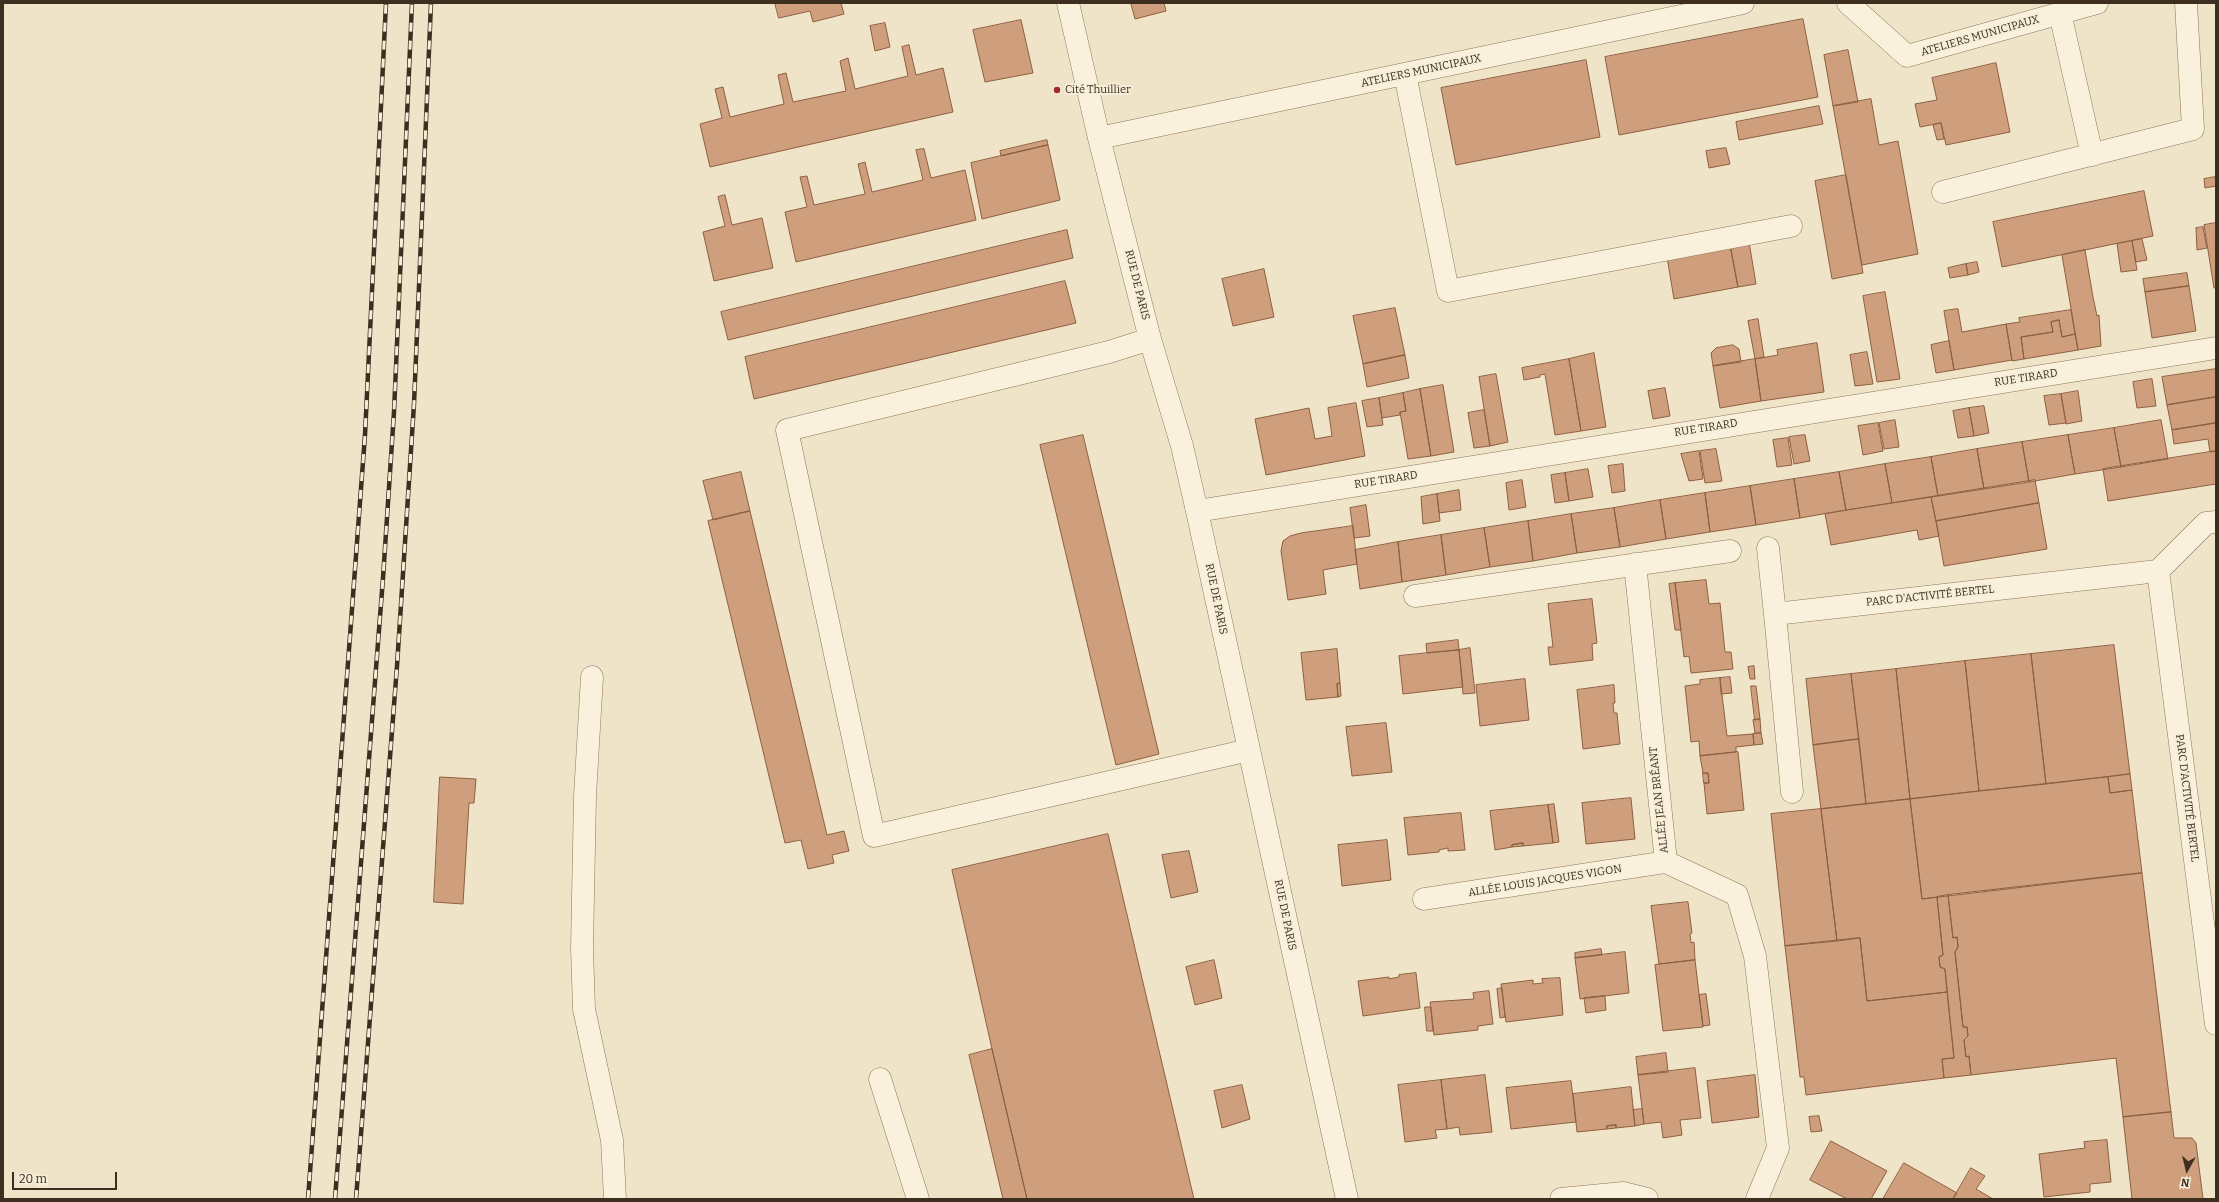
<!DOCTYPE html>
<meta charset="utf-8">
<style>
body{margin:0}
#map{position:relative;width:2219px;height:1202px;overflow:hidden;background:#f0e4c8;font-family:Bitter,serif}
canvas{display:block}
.frame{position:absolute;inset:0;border:4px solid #3d2e20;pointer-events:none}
.north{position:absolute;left:2167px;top:1150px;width:40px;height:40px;-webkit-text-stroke:3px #f7eed8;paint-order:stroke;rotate:188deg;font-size:11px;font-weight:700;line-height:16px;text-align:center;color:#3d2e20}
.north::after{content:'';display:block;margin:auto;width:14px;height:18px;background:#3d2e20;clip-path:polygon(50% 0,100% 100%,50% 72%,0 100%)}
.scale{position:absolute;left:12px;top:1172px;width:105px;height:18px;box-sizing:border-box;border:2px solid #3d2e20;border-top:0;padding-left:5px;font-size:12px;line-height:14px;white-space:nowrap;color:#3d2e20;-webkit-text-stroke:3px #f7eed8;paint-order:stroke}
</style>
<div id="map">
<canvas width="2219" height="1202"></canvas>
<div class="frame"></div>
<div class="north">N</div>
<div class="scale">20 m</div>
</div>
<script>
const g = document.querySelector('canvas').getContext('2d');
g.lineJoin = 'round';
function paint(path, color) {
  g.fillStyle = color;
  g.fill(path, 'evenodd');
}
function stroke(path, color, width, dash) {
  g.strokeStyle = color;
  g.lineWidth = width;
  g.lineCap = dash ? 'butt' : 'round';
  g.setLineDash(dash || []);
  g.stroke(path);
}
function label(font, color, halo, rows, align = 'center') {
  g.font = font + ' Bitter,serif';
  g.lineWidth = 4;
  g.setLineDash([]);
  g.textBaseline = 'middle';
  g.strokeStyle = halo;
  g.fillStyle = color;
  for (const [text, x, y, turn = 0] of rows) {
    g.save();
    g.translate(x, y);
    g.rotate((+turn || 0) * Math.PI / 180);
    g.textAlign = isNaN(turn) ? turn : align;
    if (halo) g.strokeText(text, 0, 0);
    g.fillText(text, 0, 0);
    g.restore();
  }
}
const building = new Path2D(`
 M775,3h66l3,11 -31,8 -3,-11 -31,7z
 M1164,3l2,8 -31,8 -4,-15z
 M1803,19l15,78 -199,38 -14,-78z
 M1021,20l12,53 -48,9 -12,-52z
 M885,23l5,24 -15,4 -5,-25z
 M909,45l7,30 27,-7 10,44 -243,55 -10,-43 22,-6 -7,-29 8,-2 7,30 54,-13 -6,-29 8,-2 7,29 53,-11 -6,-30 8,-3 7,31 53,-13 -6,-29z
 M1848,50l10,52 -25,4 -9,-51z
 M1586,60l14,77 -144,28 -15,-77z
 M1996,63l14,69 -64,13 -5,-22 -21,4 -5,-23 22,-4 -5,-22z
 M1871,99l8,46 19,-4 20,113 -56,11 -29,-159z
 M1819,106l4,18 -84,16 -3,-18z
 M1941,123l3,16 -7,1 -4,-15z
 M1047,140l1,5 -47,11 -1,-5z
 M1048,145l12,55 -78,19 -11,-56z
 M1726,148l4,16 -21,4 -3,-17z
 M924,149l7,29 34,-8 11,50 -180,42 -11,-50 22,-5 -7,-30 7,-1 7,29 51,-11 -7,-30 7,-2 7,30 51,-12 -7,-30z
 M1846,175l17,98 -31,6 -17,-98z
 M2215,177l1,9 -11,2 -1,-9z
 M2144,191l9,45 -151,31 -9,-45z
 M725,195l7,30 30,-7 11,50 -59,13 -11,-49 22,-6 -7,-29z
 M2216,223v65h-2l-10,-63z
 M2203,227l4,21 -10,2 -1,-22z
 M1067,230l6,28 -345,82 -7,-28z
 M2142,239l5,21 -11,2 -4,-21z
 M2132,241l5,29 -16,2 -4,-28z
 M1749,242l7,42 -18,3 -8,-42z
 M1730,245l8,42 -64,12 -7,-42z
 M2085,250l8,47 4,19 2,-1 2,31 -23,4 -16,-95z
 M1977,262l2,10 -11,3 -2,-11z
 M1966,264l2,11 -18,3 -2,-10z
 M1264,269l10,48 -41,9 -11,-47z
 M2187,273l2,13 -44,6 -2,-13z
 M1065,281l11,42 -322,76 -9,-42z
 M2189,286l7,45 -44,7 -7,-46z
 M1885,292l15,87 -23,3 -14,-86z
 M1395,308l10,47 -42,9 -10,-48z
 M1958,309l4,23 44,-8 6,36 -58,10 -10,-59z
 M2071,310l4,24 -13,3 -3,-17 -8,2 2,10 -32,5 3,22 -12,2 -6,-37 14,-2 -1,-4z
 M1758,319l6,38 -9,2 -7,-38z
 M2059,320l3,17 13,-3 3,16 -54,9 -3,-22 32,-5 -2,-10z
 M1949,341l5,29 -18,3 -5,-28z
 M1817,343l7,49 -63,9 -6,-42 23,-4 -1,-5z
 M1733,345l6,4 2,13 -28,4 -2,-13 5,-5z
 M1867,352l6,32 -18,2 -5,-31z
 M1594,353l12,74 -25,4 -12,-72z
 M1405,355l4,23 -42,9 -4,-23z
 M1569,359l12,72 -26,4 -10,-61 -5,1v2l-16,3 -2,-12z
 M1755,359l6,42 -41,7 -7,-42z
 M2216,369v28l-49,8 -5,-28z
 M1496,374l12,68 -18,4 -11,-69z
 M2152,379l4,27 -19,2 -4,-26z
 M1443,385l11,67 -23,4 -11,-67z
 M1665,388l5,28 -17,3 -5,-28z
 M1420,389l11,67 -23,3 -8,-47 6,-1 -3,-18z
 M2078,391l4,30 -16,3 -5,-30z
 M1403,393l3,18 -6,1v3l-18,3 -3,-20z
 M2061,394l5,29 -17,2 -5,-29z
 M2216,397v26l-44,7 -5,-25z
 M1379,398l4,27 -16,2 -5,-26z
 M1356,403l9,53 -99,19 -11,-56 54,-11 6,31 17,-3 -4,-28z
 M1984,406l5,27 -15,3 -5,-28z
 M1969,408l5,28 -16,2 -5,-27z
 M1484,410l6,36 -16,2 -6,-35z
 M1895,420l4,27 -15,2 -5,-26z
 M2161,420l7,39 -47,8 -7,-39z
 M1878,423l5,28 -20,4 -5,-29z
 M2216,423v28l-6,1 -2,-13 -34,5 -2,-14z
 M2114,428l7,39 -46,7 -7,-39z
 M1083,435l76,319 -43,11 -76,-320z
 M1805,435l5,26 -16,3 -5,-27z
 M2068,435l7,39 -46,8 -7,-40z
 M1788,438l4,27 -15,2 -4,-27z
 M2022,442l7,40 -45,7 -7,-40z
 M1716,449l6,32 -17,2 -5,-32z
 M1977,449l7,40 -46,7 -7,-39z
 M1699,451l4,28 -14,2 -8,-27z
 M2216,451v33l-108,17 -5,-32z
 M1931,457l7,39 -46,7 -7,-39z
 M1623,464l2,27 -13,2 -4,-27z
 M1885,464l7,39 -46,7 -7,-38z
 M1588,469l5,28 -24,4 -4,-28z
 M741,472l9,39 -37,9 -10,-39z
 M1839,472l7,38 -46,8 -6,-39z
 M1565,473l4,28 -14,2 -4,-28z
 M1794,479l6,39 -44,7 -6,-39z
 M1522,480l4,27 -17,3 -3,-27z
 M2035,480l4,23 -103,18 -5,-24z
 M1750,486l6,39 -46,7 -5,-39z
 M1459,490l2,20 -22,3 -2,-19z
 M1705,493l5,39 -44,7 -6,-39z
 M1437,494l3,27 -17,3 -2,-27z
 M1931,497l8,39 -20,4 -2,-10 -86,15 -6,-31z
 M1660,500l6,39 -46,8 -6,-39z
 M2039,503l8,46 -103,17 -8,-45z
 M1366,505l4,31 -16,2 -4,-30z
 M1614,508l6,39 -43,6 -6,-39z
 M750,511l77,324 17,-4 5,20 -17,4 2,8 -26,6 -7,-29 -16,3 -77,-322z
 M1571,514l6,39 -44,8 -5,-40z
 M1528,521l5,40 -43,6 -6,-39z
 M1353,526l4,38 -34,6 3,24 -38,6 -7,-49 2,-10 7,-5 11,-3z
 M1484,528l6,39 -44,8 -5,-40z
 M1441,535l5,40 -44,7 -4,-40z
 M1398,542l4,40 -42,7 -5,-39z
 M1706,580l3,24 11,-1 5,49h6l2,17 -42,4 -2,-17 -5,1 -9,-74z
 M1675,583l6,47h-6l-6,-46z
 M1592,599l5,44 -5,1 1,16 -43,5 -2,-18h5l-5,-43z
 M1458,640l1,10 -32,3 -1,-9z
 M2114,645l16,129 -84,10 -15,-130z
 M1470,648l5,45 -12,1 -4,-44z
 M1337,649l3,34 -3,1 1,13 -32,3 -5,-47z
 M1459,650l4,37 -60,7 -4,-38z
 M2031,654l15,130 -67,7 -14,-130z
 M1965,661l14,130 -69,8 -14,-130z
 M1754,666l1,13h-5l-2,-12z
 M1896,669l14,130 -44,5 -15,-130z
 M1851,674l8,65 -46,6 -7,-66z
 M1730,677l2,16 -11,1 -1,-16z
 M1720,678l7,58 26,-2 1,11 -18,2v5l-36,4 -1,-15 -8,1 -6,-56 15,-2v-4z
 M1525,679l4,41 -49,6 -4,-41z
 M1340,683l1,13 -3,1 -1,-13z
 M1614,685l1,18h-2l1,10h3l3,31 -37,5 -6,-59z
 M1751,686h5l4,33 -5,1z
 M1760,719l1,14h-6l-2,-13z
 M1386,723l6,49 -40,4 -6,-49z
 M1761,733l2,11 -9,1 -1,-11z
 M1859,739l7,65 -45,5 -8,-64z
 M1738,752l6,58 -37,4 -3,-31h5l-1,-10h-5l-3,-17z
 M1703,773h5l1,10h-5z
 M2130,774l2,16 -22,3 -2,-16z
 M440,777l36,2 -2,24h-5l-6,101 -29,-2z
 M2108,777l2,16 22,-3 10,83 -220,26 -12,-100z
 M1631,798l4,41 -49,5 -4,-41z
 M1910,799l12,100 15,-2 6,58 -4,2 1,10 5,2 2,23 -80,9 -7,-63 -23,3 -16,-132z
 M1554,804l5,38 -6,1 -5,-38z
 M1548,805l5,38 -30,3v-3l-11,2v2l-17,3 -5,-39z
 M1821,809l16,132 -52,5 -14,-132z
 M1461,813l4,37 -17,1v-3l-9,2v2l-31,3 -4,-37z
 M1108,834l86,365h-167l-35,-150 -40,-179z
 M1387,840l4,40 -49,6 -4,-41z
 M1523,843v3l-11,1v-2z
 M1189,851l9,41 -27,6 -9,-43z
 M2142,873l29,239 -48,5 -7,-59 -145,17 -2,-19 -3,1 -2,-17 4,-4 -1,-9h-4l-8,-75 3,-5 -1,-10 -4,1 -5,-43z
 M1948,895l5,43 4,-1 1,10 -3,5 8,75h4l1,9 -4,4 2,17 3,-1 2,19 -27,3 -2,-19 12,-1 -9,-89 -5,-2 -1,-10 4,-2 -6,-58z
 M1688,902l4,31 -2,1 1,9 3,-1 1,18 -36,4 -8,-58z
 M1860,938l7,63 80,-9 7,66 -12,1 2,19 -138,17 -2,-18h-4l-15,-131z
 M1601,949l1,6 -27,3v-5z
 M1625,952l4,41 -49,6 -5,-41z
 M1214,960l8,38 -27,7 -9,-38z
 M1695,960l8,67 -40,4 -8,-66z
 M1416,973l4,35 -57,8 -5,-35 31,-4v2l10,-2v-2z
 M1560,978l3,37 -57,7 -5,-38 32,-4v4l10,-1 -1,-4z
 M1502,988l3,29 -5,1 -3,-29z
 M1489,991l4,33 -15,2v4l-44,5 -4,-33 44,-3 -1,-6z
 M1706,994l4,31 -7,1 -4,-31z
 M1605,996l1,14 -20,3 -2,-15z
 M1425,1007h6l2,24h-6z
 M992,1049l35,150h-24l-34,-144z
 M1666,1053l2,19 -30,3 -2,-18z
 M1695,1068l6,50 -21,2 2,15 -19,3 -2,-16 -17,2 -6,-49z
 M1485,1075l7,57 -32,3 -1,-8 -12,2 -6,-49z
 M1755,1075l4,42 -47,6 -5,-42z
 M1441,1080l6,49 -12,1 2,8 -32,4 -7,-57z
 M1571,1081l5,41 -65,7 -5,-41z
 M1242,1085l8,34 -28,9 -8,-37z
 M1631,1087l4,39 -19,2v-3l-9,1v3l-30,3 -4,-38z
 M1642,1109l2,15 -9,2 -2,-16z
 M2171,1112l3,26h18l4,5 7,56h-71l-9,-82z
 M1819,1116l3,15 -11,1 -2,-15z
 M1616,1125v3l-9,1v-3z
 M2107,1140l4,42 -21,2v8l-46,5 -5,-43 46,-6 -1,-6z
 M1831,1141l56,30 -16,28h-24l-37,-19z
 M1904,1163l53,30 -4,6h-70z
 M1971,1168l14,8 -9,13 17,10h-40z`);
const minor = new Path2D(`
 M1068,3l31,135 51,201 32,107 15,65 150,688
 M1848,3l59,53 190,-53
 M2060,13l32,142
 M1405,74l43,217 343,-65
 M1099,138l644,-135
 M1943,192l250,-63 -7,-126
 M1150,339l-41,13 -322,78 87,406 375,-86
 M1197,511l1019,-163
 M2216,522l-10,1 -48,48 58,453
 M1768,548l7,66
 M1635,564l31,298 71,33 18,61 23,192 -21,51
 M1415,596l315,-45
 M592,677l-7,119 -3,152 2,61 28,131 3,59
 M1792,792l-17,-178 383,-43
 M1424,899l242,-37
 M880,1079l38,120
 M1561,1199l62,-6 24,6`);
const rail = new Path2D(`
 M308,1199l57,-764 21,-432
 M335,1199l48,-621 11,-166 18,-409
 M356,1199l41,-533 17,-262 17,-401`);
const markers = [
 [1057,90,4,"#9e2a2b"]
];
const streetNames = [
 ["ATELIERS MUNICIPAUX",1980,36,-16],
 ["ATELIERS MUNICIPAUX",1421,71,-12],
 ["RUE DE PARIS",1137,285,76],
 ["RUE TIRARD",2026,378,-9],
 ["RUE TIRARD",1706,428,-9],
 ["RUE TIRARD",1386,480,-9],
 ["PARC D'ACTIVITÉ BERTEL",1930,596,-6],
 ["RUE DE PARIS",1216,599,78],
 ["PARC D'ACTIVITÉ BERTEL",2187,798,83],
 ["ALLÉE JEAN BRÉANT",1659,800,-96],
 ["ALLÉE LOUIS JACQUES VIGON",1545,881,-9],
 ["RUE DE PARIS",1285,915,78]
];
const poiNames = [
 ["Cité Thuillier",1065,90]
];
paint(building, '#cf9f7d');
stroke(building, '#8d5f41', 1);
stroke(minor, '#8d765c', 23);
stroke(minor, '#faf1dc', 22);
stroke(rail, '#3d2e20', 4.5);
stroke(rail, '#f7eed8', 3, [9]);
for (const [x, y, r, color] of markers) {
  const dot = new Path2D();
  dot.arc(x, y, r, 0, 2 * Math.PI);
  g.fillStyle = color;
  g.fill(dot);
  stroke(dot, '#f7eed8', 1.5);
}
label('11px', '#3d2e20', '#f7eed8', streetNames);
label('11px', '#3d2e20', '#f7eed8', poiNames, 'left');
</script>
